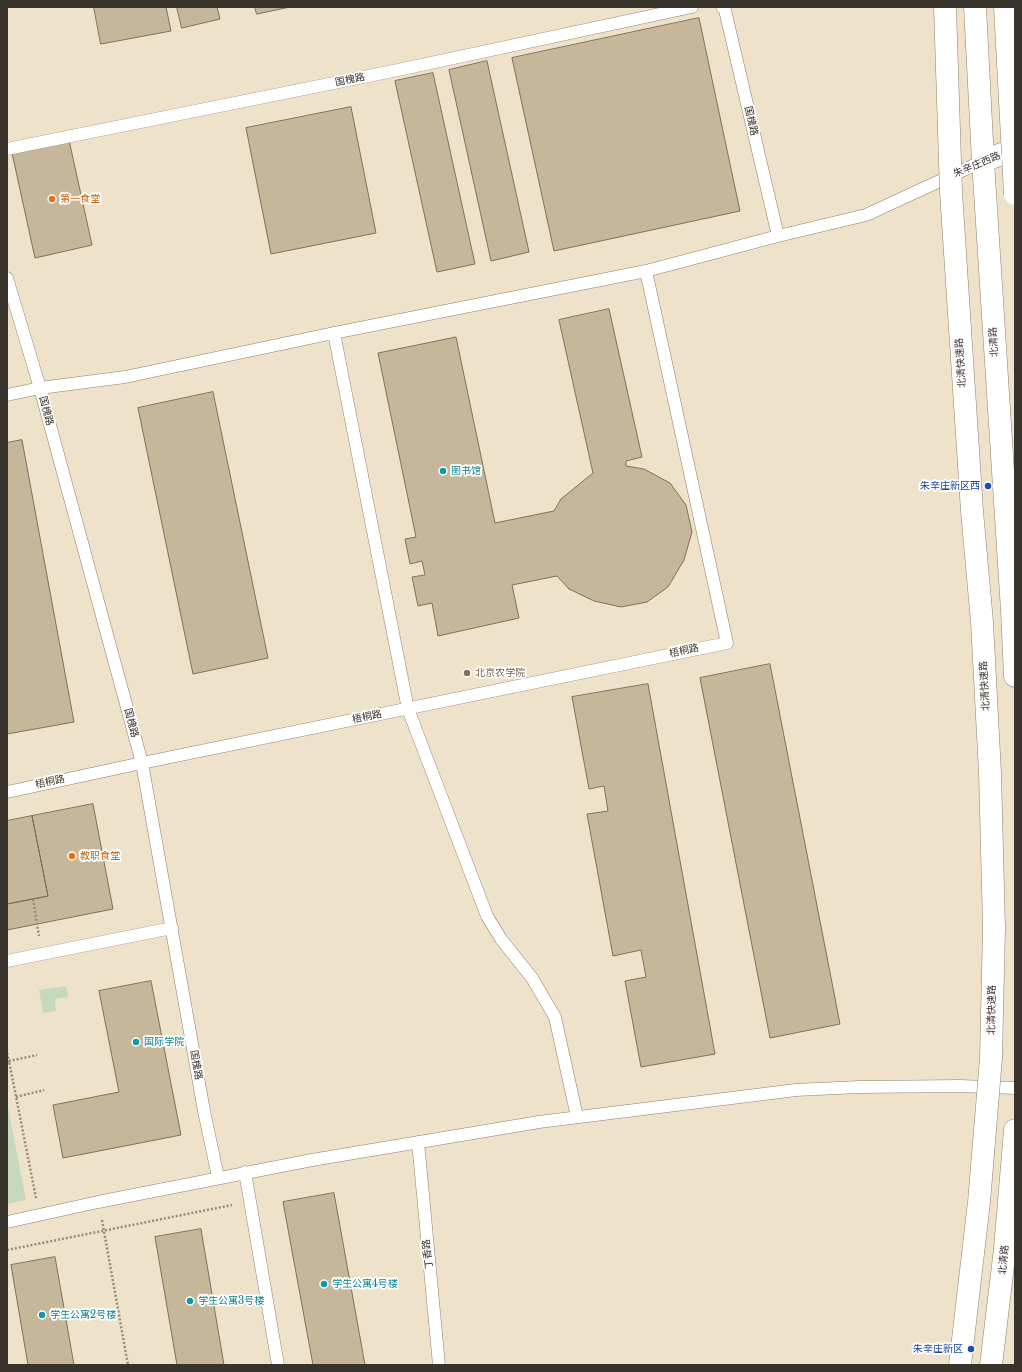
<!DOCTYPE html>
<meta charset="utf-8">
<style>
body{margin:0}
#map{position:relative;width:1022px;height:1372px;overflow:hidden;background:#efe2ca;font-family:"Libre Baskerville",serif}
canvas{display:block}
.frame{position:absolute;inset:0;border:8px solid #39342b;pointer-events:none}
</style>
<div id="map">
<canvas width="1022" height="1372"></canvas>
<div class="frame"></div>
</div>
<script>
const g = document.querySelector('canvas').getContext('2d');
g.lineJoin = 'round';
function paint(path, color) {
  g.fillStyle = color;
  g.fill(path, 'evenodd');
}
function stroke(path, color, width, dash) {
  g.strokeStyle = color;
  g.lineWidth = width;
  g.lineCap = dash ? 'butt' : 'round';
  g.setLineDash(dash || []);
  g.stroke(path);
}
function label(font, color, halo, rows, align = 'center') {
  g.font = font + ' "Libre Baskerville","Noto Sans SC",serif';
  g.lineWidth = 3.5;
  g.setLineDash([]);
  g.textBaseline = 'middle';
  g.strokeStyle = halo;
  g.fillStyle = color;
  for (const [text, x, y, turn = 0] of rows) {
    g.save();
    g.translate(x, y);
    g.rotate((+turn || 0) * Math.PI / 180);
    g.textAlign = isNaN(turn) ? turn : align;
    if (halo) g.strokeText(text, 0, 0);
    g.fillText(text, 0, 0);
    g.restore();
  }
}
const green = new Path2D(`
 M66,986l2,11 -13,2 1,12 -13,2 -4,-23z
 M7,1102l19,98 -19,4z`);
const building = new Path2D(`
 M94,7h72l5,24 -70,13z
 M177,7h40l3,12 -38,9z
 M255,7h35l-33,7z
 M699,18l41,193 -186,40 -42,-193z
 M487,61l42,191 -38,9 -42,-191z
 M433,73l42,191 -38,8 -42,-191z
 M351,107l25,126 -105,21 -25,-126z
 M69,140l23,105 -57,13 -23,-105z
 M609,309l33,148 -16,4v5l18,3 26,14 16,22 6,27 -8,28 -16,27 -21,15 -26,5 -27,-6 -25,-12 -12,-13 -45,9 7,33 -81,18 -6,-33 -14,3 -6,-29 13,-2 -3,-14 -12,3 -5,-25 11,-2 -38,-184 78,-16 39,186 59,-12 7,-12 32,-26 -34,-153z
 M213,392l55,266 -75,16 -55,-266z
 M22,440l52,282 -67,12v-291z
 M770,664l70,360 -70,14 -70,-360z
 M648,684l67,370 -74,13 -16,-86 21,-4 -5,-27 -28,6 -26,-142 21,-3 -4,-25 -15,3 -17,-92z
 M93,804l20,105 -106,21v-26l41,-8 -16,-80z
 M32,816l16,80 -41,8v-83z
 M151,981l30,154 -118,23 -10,-53 66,-13 -20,-101z
 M334,1193l31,172h-52l-30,-163z
 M201,1229l23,136h-47l-22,-128z
 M55,1257l19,108h-46l-17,-100z`);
const path = new Path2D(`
 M33,899l6,37
 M7,1053l2,8 28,-6
 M7,1062l2,-1 27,137
 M16,1097l28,-7
 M102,1220l26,145
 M7,1250l225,-45`);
const lane = new Path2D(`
 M722,7l3,3 53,226
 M7,149l391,-79 294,-63
 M7,278l33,110 102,375 62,348 14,66
 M334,333l74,376 79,207 14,23 31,39 23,39 22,100
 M7,395l33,-7 85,-11 209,-44 312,-62 132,-35 88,-21 117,-54
 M7,792l135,-29 585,-120 -81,-372
 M7,961l165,-33
 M418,1142l21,223
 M245,1172l33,193
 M7,1222l91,-20 214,-42 227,-38 257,-32 63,-3 101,-1 55,2`);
const secondary = new Path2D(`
 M983,161l32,-12`);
const primary = new Path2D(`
 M975,7l8,154 29,449 3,66
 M991,1365l14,-116 10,-119`);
const highwayBridge = new Path2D(`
 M945,7l6,185 21,319 10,111 8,151 4,155 -3,130 -12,144 -19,163
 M1005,7l10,187`);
const markers = [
 [52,199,4,"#e8710a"],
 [443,471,4,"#0f9aa8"],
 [988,486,4,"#1a4fb4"],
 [467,673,4,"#8d6e63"],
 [72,856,4,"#e8710a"],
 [136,1042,4,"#0f9aa8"],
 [324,1284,4,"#0f9aa8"],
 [190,1301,4,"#0f9aa8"],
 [42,1315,4,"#0f9aa8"],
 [971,1349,4,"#1a4fb4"]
];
const streetNames = [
 ["国槐路",350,80,-11],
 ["国槐路",751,121,77],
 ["朱辛庄西路",977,165,-23],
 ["北清路",994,342,-94],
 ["北清快速路",961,363,-94],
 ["国槐路",46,411,75],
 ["梧桐路",684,651,-12],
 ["北清快速路",985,686,-93],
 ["梧桐路",367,717,-11],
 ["国槐路",131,723,75],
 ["梧桐路",50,782,-12],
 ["北清快速路",992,1010,-89],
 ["国槐路",196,1065,80],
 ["丁香路",428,1254,-96],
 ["北清路",1004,1260,-84]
];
const foodNames = [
 ["第一食堂",60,199],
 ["教职食堂",80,856]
];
const cultureNames = [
 ["图书馆",451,471],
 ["国际学院",144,1042],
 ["学生公寓4号楼",332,1284],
 ["学生公寓3号楼",198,1301],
 ["学生公寓2号楼",50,1315]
];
const transitNames = [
 ["朱辛庄新区西",980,486],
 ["朱辛庄新区",963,1349]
];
const educationNames = [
 ["北京农学院",475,673]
];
paint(green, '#c5d9be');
paint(building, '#c6b79a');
stroke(building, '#7c715b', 1);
stroke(lane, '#8d816b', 13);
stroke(secondary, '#8d816b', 23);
stroke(primary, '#8d816b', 23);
stroke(path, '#948b7b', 2.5, [2, 2]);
stroke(lane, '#fff', 12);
stroke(secondary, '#fff', 22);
stroke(primary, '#fff', 22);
stroke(highwayBridge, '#8d816b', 23, []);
stroke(highwayBridge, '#fff', 22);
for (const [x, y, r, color] of markers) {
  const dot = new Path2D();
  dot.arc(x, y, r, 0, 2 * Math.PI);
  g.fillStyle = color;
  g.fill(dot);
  stroke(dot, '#fff', 1.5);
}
label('10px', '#39342b', '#fff', streetNames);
label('10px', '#c56008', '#fff', foodNames, 'left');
label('10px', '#0d838f', '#fff', cultureNames, 'left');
label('10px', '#164399', '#fff', transitNames, 'right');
label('10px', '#785e54', '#fff', educationNames, 'left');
</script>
